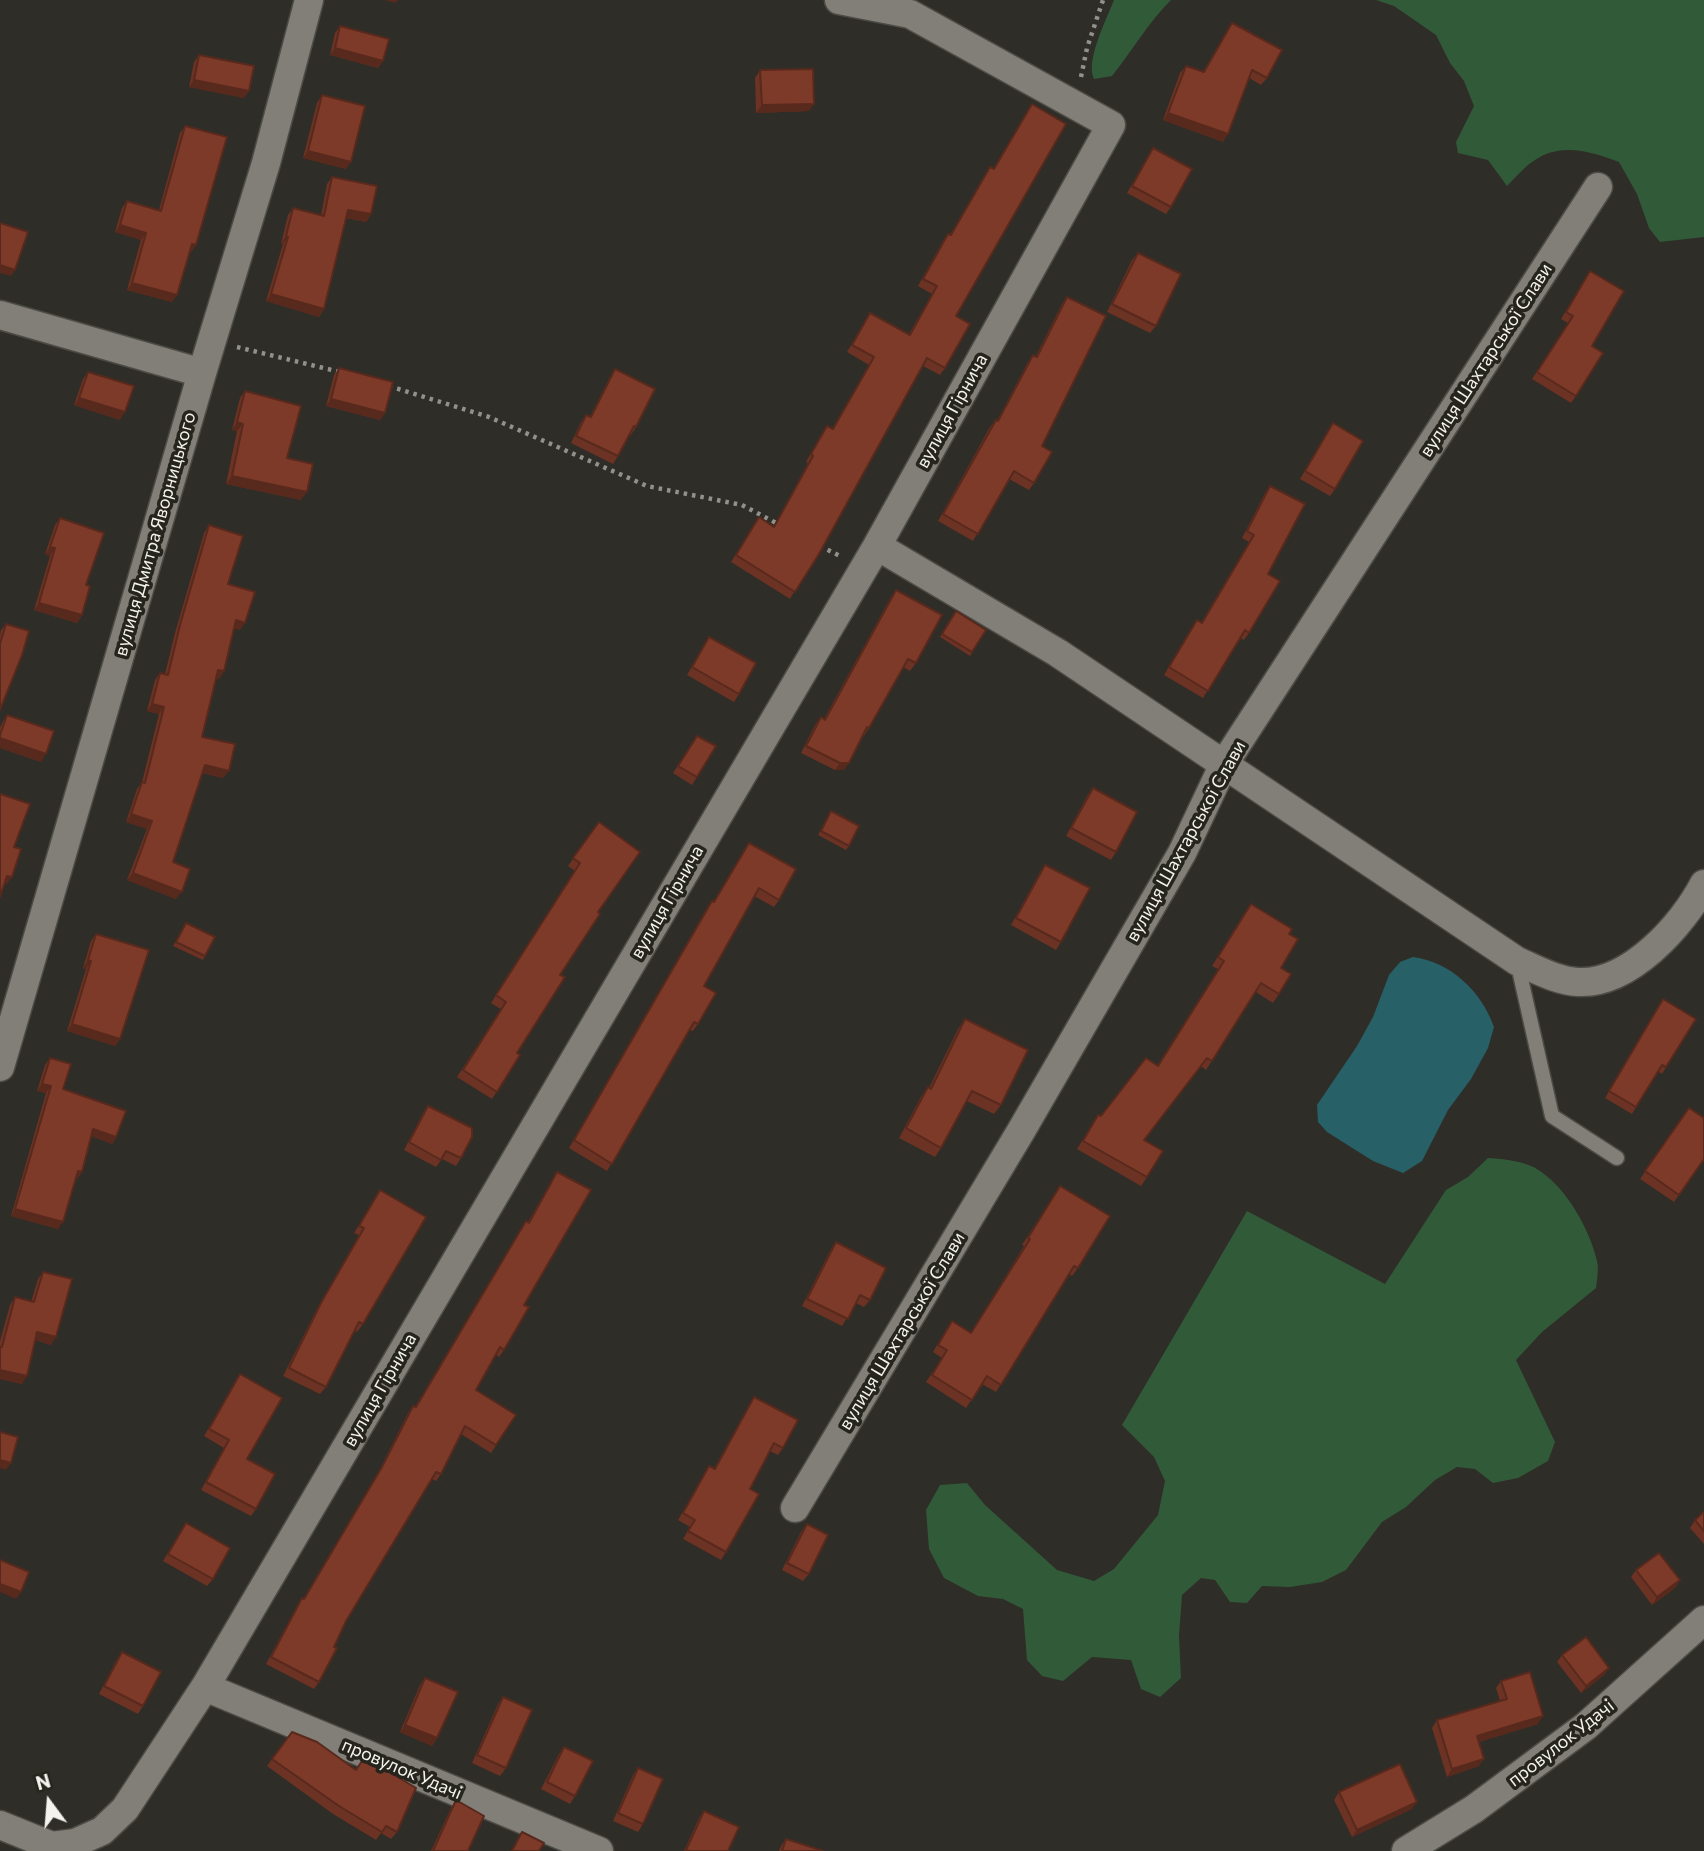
<!DOCTYPE html>
<meta charset="utf-8">
<style>
body{margin:0}
#map{position:relative;width:1704px;height:1851px;overflow:hidden;background:#2f2d27;font-family:Commissioner,sans-serif}
canvas{display:block}
.north{position:absolute;left:14px;top:1767px;width:70px;height:70px;-webkit-text-stroke:5px #25241d;paint-order:stroke;rotate:344deg;font-size:19px;font-weight:700;line-height:28px;text-align:center;color:#f4f3ee}
.north::after{content:'';display:block;margin:auto;width:24px;height:32px;background:#f4f3ee;clip-path:polygon(50% 0,100% 100%,50% 72%,0 100%)}
</style>
<div id="map">
<canvas width="1704" height="1851"></canvas>
<div class="north">N</div>
</div>
<script>
const g = document.querySelector('canvas').getContext('2d');
g.lineJoin = 'round';
function paint(path, color) {
  g.fillStyle = color;
  g.fill(path, 'evenodd');
}
function stroke(path, color, width, dash) {
  g.strokeStyle = color;
  g.lineWidth = width;
  g.lineCap = dash ? 'butt' : 'round';
  g.setLineDash(dash || []);
  g.stroke(path);
}
function label(font, color, halo, rows, align = 'center') {
  g.font = font + ' Commissioner,sans-serif';
  g.lineWidth = 7;
  g.setLineDash([]);
  g.textBaseline = 'middle';
  g.strokeStyle = halo;
  g.fillStyle = color;
  for (const [text, x, y, turn = 0] of rows) {
    g.save();
    g.translate(x, y);
    g.rotate((+turn || 0) * Math.PI / 180);
    g.textAlign = isNaN(turn) ? turn : align;
    if (halo) g.strokeText(text, 0, 0);
    g.fillText(text, 0, 0);
    g.restore();
  }
}
const green = new Path2D(`
 M1114,0h57c-23,23 -39,51 -59,76l-18,3c-9,-18 13,-61 20,-79z
 M1376,0h328v237l-44,5 -11,-14 -12,-34 -18,-32c-27,-10 -57,-20 -84,-2 -10,6 -19,17 -28,26l-19,-26 -30,-7 -2,-11 18,-36 -10,-25 -14,-18 -14,-28 -42,-29z
 M1488,1158c17,1 38,3 52,13 27,18 50,59 57,90 2,8 0,19 -1,27l-54,44 -26,28 39,82 -7,19 -30,17 -25,5 -18,-14 -18,-2 -22,13 -29,27 -24,15 -36,48 -24,12 -32,5 -28,-1 -15,17 -17,-1 -15,-22 -14,-2 -19,17 -3,41 2,42 -21,19 -19,-8 -10,-29 -39,-3 -29,24 -21,-5 -15,-16 -4,-51 -20,-10 -25,-3 -34,-18 -15,-29 -3,-39 14,-25 27,-2 18,22 72,65 37,11 20,-12 44,-54 7,-34 -11,-24 -32,-32 125,-214 138,73 61,-94 22,-13z`);
const water = new Path2D(`
 M1413,957c38,5 68,34 81,70l-6,21 -17,31 -23,31 -26,51 -19,12 -30,-12 -46,-29 -9,-10 -1,-17 40,-59 16,-29 16,-42 11,-13z`);
const path = new Path2D(`
 M1081,77l6,-29 16,-48
 M237,347l103,25
 M389,386l100,31 158,69 95,19 36,19
 M820,546l20,10`);
const lane = new Path2D(`
 M1517,961l35,155 65,42`);
const street = new Path2D(`
 M0,315l202,58
 M877,546l181,107 459,308c19,8 40,20 61,21 51,3 105,-57 126,-98
 M0,1067l202,-694 64,-210 43,-163
 M795,1508l226,-377 161,-278 42,-89 374,-577
 M205,1687l394,164
 M0,1825l52,21 23,-3 27,-12 23,-22 80,-122 672,-1141 234,-421 -201,-111 -71,-14
 M1406,1851l68,-42 112,-83 118,-106`);
const wall = new Path2D(`
 M1232,23l35,55 -6,7 -12,-7 -26,64 -60,-22 17,-47 6,-7 17,6z
 M340,26l43,35 -5,7 -48,-13 5,-22z
 M199,55l45,43 -55,-11 5,-25z
 M760,70l49,41 -53,2 -1,-35z
 M322,95l24,74 -43,-11 14,-55z
 M1032,104l-76,212 -11,52 -5,7 -17,-9 -133,233 -59,-37 23,-38 20,2 34,-63 -2,-1 16,-29 5,-7 5,3 37,-64 -22,-13 23,-39 39,21 23,-40 -14,-8 25,-45 5,-7 2,1 35,-60 5,-8 3,2z
 M185,126l11,119 -5,7h-2l-17,50 -45,-12 14,-50 -26,-8 7,-24 5,-7 32,9 21,-77z
 M1153,148l18,59 -5,7 -39,-21z
 M332,177l39,37 -5,8 -20,-4 -22,91 -5,8 -53,-16 17,-57h-2l7,-29 5,-7 28,7 6,-31z
 M1138,253l18,73 -6,7 -43,-21 25,-52z
 M1590,271l-14,125 -5,7 -39,-24 36,-56 -7,-4z
 M1067,297l-25,149 -8,37 -5,7 -20,-11 -36,62 -35,-20 52,-94 6,-7 1,1 31,-59 5,-7 3,1 26,-52z
 M339,368l46,45 -5,7 -54,-14 8,-31z
 M615,369l21,58 -5,8 -1,-1 -12,22 -5,8 -42,-21 10,-21 5,-7 4,2 20,-40z
 M88,372l32,48 -46,-15 9,-26z
 M245,391l42,67 14,42 -75,-16 11,-53 -5,-1 8,-32z
 M1333,423l2,66 -5,7 -30,-17z
 M1270,486l-2,88 -19,59 -5,7 -4,-2 -37,60 -39,-23 33,-55 4,3 48,-81 -7,-4 23,-45z
 M60,518l22,97 -5,8 -43,-13 16,-54 -5,-2 10,-29z
 M209,525l19,59 12,46 -6,-2 -10,43 -5,8 -3,-1 -14,59 21,41 -21,-5 -29,89 3,37 -49,-19 20,-51 -21,-7 11,-33 5,-7 17,-68 -12,-3 8,-31 5,-7 5,1 10,-41 29,-100z
 M896,590l20,73 -6,8 -7,-4 -34,61 -5,8 -1,-1 -19,35h-9l-34,-17 14,-28 6,-8 3,2 67,-122z
 M956,611l30,19 -16,26 -30,-19z
 M6,624l-6,86v-75l1,-5z
 M709,637l30,57 -5,8 -47,-27z
 M7,715l34,47 -41,-14v-20l2,-5z
 M697,736v41l-5,8 -19,-12z
 M1093,788l23,64 -5,8 -45,-24 21,-40z
 M831,811l18,35 -3,4 -28,-15z
 M599,822l-39,153 -43,78 3,2 -28,44 -35,-22 44,-68 -10,-6 84,-132 -7,-5z
 M749,843l30,57 -5,7 -20,-11 -50,90 -6,38 -5,7 -3,-1 -83,141 -38,-23 138,-240 5,-7 2,1z
 M1045,865l16,77 -5,8 -45,-25 29,-53z
 M1251,904l38,30 -8,34 -2,26 -6,9 -17,-11 -50,78 -5,-4 -57,75 3,36 -6,9 -64,-37 21,-34 3,1 56,-50 61,-97 -6,-3z
 M186,923l19,33 -2,4 -30,-14z
 M96,934l24,105 -5,7 -48,-15 19,-62 -3,-1 8,-27z
 M1663,999l3,68 -4,7 -4,-3 -26,43 -27,-16z
 M965,1019l36,86 -7,9 -27,-13 -26,47 -6,9 -36,-19 22,-41 7,-10 1,1 29,-59z
 M50,1058l13,31 53,48 -4,7 -21,-8 -9,36 -5,7 -1,-1 -18,51 -47,-13 35,-123 -9,-2 8,-26z
 M428,1106l33,52 -5,8 -14,-7 -6,8 -32,-17 19,-37z
 M1689,1108l15,51 -30,43 -34,-23z
 M557,1172l-33,133 -20,45 -5,7 -3,-2 -20,35 40,25 -25,38 -30,-19 -20,40 -5,7 -4,-2 -86,142 -27,61 -5,7 -48,-25 31,-58 5,-8 2,1 73,-124 31,-62 5,-7 2,1 106,-178 5,-8 2,1z
 M1060,1186l18,82 -6,8 -3,-2 -73,118 -14,-8 -16,24 -40,-26 16,-24 -9,-6 14,-24 24,5 53,-87 -2,-1z
 M380,1190l-17,134 -6,8 -2,-2 -29,57 -6,7 -37,-18 34,-67 42,-74 -5,-2z
 M836,1242l34,58 -6,7 -8,-4 -14,23 -40,-20 29,-57z
 M43,1272l8,73 -16,-5 -13,44 -22,-5v-38l10,-36 5,-8 16,5 7,-23z
 M240,1374l7,85 9,50 -5,7 -50,-26 23,-42 -20,-12z
 M754,1397l29,51 -5,7 -8,-4 -20,38 -24,63 -5,8 -38,-21 7,-12 -12,-7 31,-54 5,3 35,-64z
 M1704,1512v32l-14,-16 5,-8z
 M186,1523l27,56 -6,7 -44,-25z
 M807,1524l2,50 -6,7 -21,-11 19,-38z
 M1636,1570l44,10 -5,8 -23,17 -21,-28z
 M122,1652l21,54 -5,8 -39,-20 18,-35z
 M1562,1655l47,13 -5,7 -23,18 -24,-31z
 M425,1678l12,60 -5,8 -32,-14 20,-47z
 M1501,1681l37,43 -59,18v24l-32,11 -15,-49 5,-8 63,-19 -4,-13z
 M503,1697l3,71 -6,8 -28,-13 26,-59z
 M292,1732l64,38 6,-9 35,71 -6,7 -10,-6 -5,7 -43,-26 -66,-48z
 M564,1747l11,49 -5,8 -29,-15 18,-35z
 M638,1768l5,56 -5,8 -25,-11 20,-46z
 M1339,1792l73,17 -60,28 -18,-37z
 M456,1800l12,51h-37l20,-43z
 M704,1811l24,40h-44l15,-33z
 M786,1839l37,12h-44l2,-5z`);
const shadedWall = new Path2D(`
 M384,0h14l-2,3z
 M335,48l48,13 -5,7 -48,-13z
 M194,80l55,11 -5,7 -55,-11z
 M814,104l-5,7 -53,2 6,-8z
 M1168,113l60,21 -5,8 -60,-22z
 M308,151l43,11 -5,7 -43,-11z
 M348,210l23,4 -5,8 -23,-5z
 M120,225l26,8 -5,7 -26,-8z
 M286,236l2,1 -5,7h-2z
 M192,244l4,1 -5,7 -4,-1z
 M0,265l15,5 -4,6 -11,-3z
 M132,283l45,12 -5,7 -45,-12z
 M271,294l53,15 -5,8 -53,-16z
 M79,398l46,14 -5,8 -46,-15z
 M331,399l54,14 -5,7 -54,-14z
 M237,422l6,2 -6,7 -5,-1z
 M232,476l75,16 -6,8 -75,-16z
 M50,547l5,1 -5,8 -5,-2z
 M39,603l43,12 -5,8 -43,-13z
 M236,620l9,3 -5,7 -9,-3z
 M218,670l6,1 -5,8 -7,-2z
 M152,704l12,3 -5,7 -12,-3z
 M0,738l46,16 -5,8 -41,-14z
 M840,763h9l-5,7h-9z
 M205,765l24,6 -6,7 -24,-6z
 M131,814l21,7 -5,8 -21,-7z
 M133,873l49,19 -6,7 -49,-19z
 M7,876l5,1 -5,7 -4,-2z
 M88,960l3,1 -5,8 -3,-1z
 M72,1024l48,15 -5,7 -48,-15z
 M42,1084l9,2 -5,7 -9,-2z
 M93,1129l23,8 -4,7 -23,-9z
 M78,1171l4,1 -5,7 -4,-1z
 M15,1209l48,13 -5,7 -47,-13z
 M37,1332l19,5 -5,8 -19,-6z
 M0,1370l27,6 -5,8 -22,-5z
 M0,1460l11,3 -5,7 -6,-2z
 M1680,1580l-5,8 -23,17 5,-8z
 M0,1584l21,8 -5,7 -16,-7z
 M1609,1668l-5,7 -23,18 5,-7z
 M1543,1716l-5,8 -66,20 5,-8z
 M405,1725l32,13 -5,8 -32,-14z
 M1484,1759l-5,7 -32,11 5,-8z
 M1417,1802l-5,7 -60,28 5,-7z`);
const building = new Path2D(`
 M1232,23l50,27 -15,28 -15,-8 -24,64 -60,-21 18,-47 18,6z
 M340,26l49,13 -6,22 -48,-13z
 M199,55l55,11 -5,25 -55,-11z
 M813,69l1,35 -52,1 -2,-35z
 M322,95l43,11 -14,56 -43,-11z
 M1032,104l34,20 -110,192 14,8 -25,44 -18,-10 -108,196 -24,38 -59,-37 23,-38 15,10 39,-71 -2,-2 16,-28 6,3 41,-72 -22,-12 18,-32 40,22 27,-49 -14,-7 25,-45 3,1 39,-68 4,2z
 M185,126l42,11 -31,108 -4,-1 -15,51 -45,-12 14,-50 -26,-8 7,-24 34,10z
 M1153,148l39,21 -21,38 -39,-21z
 M332,177l45,9 -6,28 -23,-4 -24,99 -53,-15 17,-57 -2,-1 7,-28 31,8z
 M0,223l28,9 -13,38 -15,-5z
 M1138,253l43,21 -25,52 -44,-22z
 M1590,271l34,20 -32,55 11,7 -27,43 -39,-24 36,-56 -7,-4z
 M1067,297l39,19 -64,130 10,6 -18,31 -20,-12 -36,63 -35,-20 53,-94 2,1 35,-66 4,2z
 M339,368l54,14 -8,31 -54,-14z
 M615,369l40,20 -19,38 -2,-1 -16,30 -42,-20 10,-21 5,2z
 M88,372l46,14 -9,26 -46,-14z
 M245,391l56,15 -14,52 26,6 -6,28 -75,-16 11,-52 -6,-2z
 M1333,423l30,18 -28,48 -30,-18z
 M1270,486l35,18 -37,70 12,7 -31,52 -4,-3 -37,61 -39,-24 28,-47 5,3 52,-88 -7,-4z
 M60,518l44,15 -18,52 4,1 -8,29 -43,-12 16,-55 -5,-1z
 M209,525l34,11 -15,48 27,8 -10,31 -9,-3 -12,51 -6,-1 -16,67 33,7 -6,27 -24,-6 -32,97 17,7 -8,23 -49,-19 19,-52 -21,-7 11,-32 3,1 19,-76 -12,-3 8,-31 8,2 12,-50z
 M896,590l46,25 -26,48 -8,-4 -39,69 -2,-1 -18,36h-9l-34,-17 15,-29 4,3z
 M956,611l30,19 -14,22 -30,-18z
 M6,624l23,7 -7,24 -22,55v-66z
 M709,637l47,26 -17,31 -47,-27z
 M7,715l47,16 -8,23 -46,-16v-3z
 M697,736l19,10 -19,31 -19,-11z
 M1093,788l44,24 -21,40 -45,-24z
 M0,794l30,10 -16,43 7,2 -9,28 -5,-1 -7,21z
 M831,811l28,15 -10,20 -28,-15z
 M599,822l41,30 -42,60 2,2 -40,61 5,2 -48,76 3,2 -23,37 -34,-22 43,-68 -10,-7 84,-132 -7,-5z
 M749,843l47,26 -17,31 -20,-12 -55,98 12,7 -18,31 -4,-2 -82,142 -38,-24 138,-239 2,1z
 M1045,865l45,23 -29,54 -45,-24z
 M1251,904l41,25 -3,5 9,5 -17,29 10,6 -12,20 -18,-11 -49,78 -5,-3 -63,82 19,11 -16,26 -64,-36 15,-26 3,1 45,-58 12,8 66,-105 -6,-4z
 M186,923l29,14 -10,19 -29,-14z
 M96,934l53,16 -29,89 -48,-15 19,-63 -3,-1z
 M1663,999l33,20 -30,48 -4,-2 -26,42 -27,-16z
 M965,1019l63,31 -27,55 -29,-14 -31,57 -35,-20 22,-41 3,2z
 M50,1058l21,6 -8,25 63,22 -10,26 -23,-8 -11,43 -4,-1 -15,51 -48,-13 36,-123 -9,-2z
 M428,1106l44,22v9l-11,21 -15,-7 -5,9 -32,-18z
 M1689,1108l15,10v41l-25,36 -34,-24z
 M557,1172l34,18 -67,115 5,2 -25,43 -4,-3 -24,43 40,25 -20,30 -31,-19 -24,48 -5,-2 -90,149 -12,26 3,1 -18,34 -48,-25 31,-59 2,1 78,-132 31,-61 3,1 110,-186 3,2z
 M1060,1186l50,30 -32,52 -4,-2 -73,119 -14,-9 -15,24 -40,-25 15,-25 -9,-5 14,-24 19,12 59,-94 -2,-1z
 M380,1190l46,27 -63,107 -4,-2 -33,65 -37,-19 33,-67 42,-73 -5,-2z
 M836,1242l50,26 -16,32 -10,-5 -12,24 -41,-20z
 M43,1272l29,7 -16,58 -19,-5 -10,44 -27,-6v-23h2l13,-50 19,5z
 M240,1374l42,24 -35,61 28,15 -19,35 -50,-27 23,-42 -20,-11z
 M754,1397l44,23 -15,28 -9,-5 -24,46 9,5 -33,58 -38,-21 7,-11 -12,-7 26,-47 6,3z
 M0,1432l18,5 -7,26 -11,-3z
 M1704,1512v19l-9,-11z
 M186,1523l44,25 -17,31 -45,-25z
 M807,1524l21,11 -19,39 -22,-11z
 M1659,1553l21,27 -23,17 -21,-27z
 M0,1560l29,12 -8,20 -21,-8z
 M1586,1637l23,31 -23,18 -24,-31z
 M122,1652l39,20 -18,34 -39,-20z
 M1530,1672l13,44 -66,20 7,23 -32,10 -15,-49 70,-21 -6,-18z
 M425,1678l33,14 -21,46 -32,-13z
 M503,1697l29,13 -26,58 -29,-13z
 M292,1732l25,10 39,28 6,-9 29,12 25,15 -19,44 -11,-6 -4,6 -43,-26 -67,-47z
 M564,1747l29,14 -18,35 -28,-14z
 M1400,1764l17,38 -60,28 -18,-38z
 M638,1768l25,11 -20,45 -25,-11z
 M456,1800l28,16 -16,35h-35z
 M704,1811l35,16 -11,24h-38l-4,-1z
 M522,1832l22,11 -5,8h-27z
 M786,1839l37,12h-41z`);
const streetNames = [
 ["вулиця Шахтарської Слави",1486,360,-57],
 ["вулиця Гірнича",952,411,-61],
 ["вулиця Дмитра Яворницького",155,534,-74],
 ["вулиця Шахтарської Слави",1186,841,-61],
 ["вулиця Гірнича",667,902,-60],
 ["вулиця Шахтарської Слави",902,1331,-59],
 ["вулиця Гірнича",380,1390,-60],
 ["провулок Удачі",1561,1743,-38],
 ["провулок Удачі",402,1769,23]
];
paint(green, '#315a39');
paint(water, '#286067');
stroke(lane, '#4c4b45', 17);
stroke(street, '#4c4b45', 31);
stroke(path, '#93918c', 4.5, [3.5, 5]);
stroke(lane, '#817f77', 14);
stroke(street, '#817f77', 28);
paint(wall, '#6c3223');
paint(shadedWall, '#58291d');
paint(building, '#7e3a29');
stroke(building, '#58291d', 2);
label('18px', '#f4f3ee', '#25241d', streetNames);
</script>
